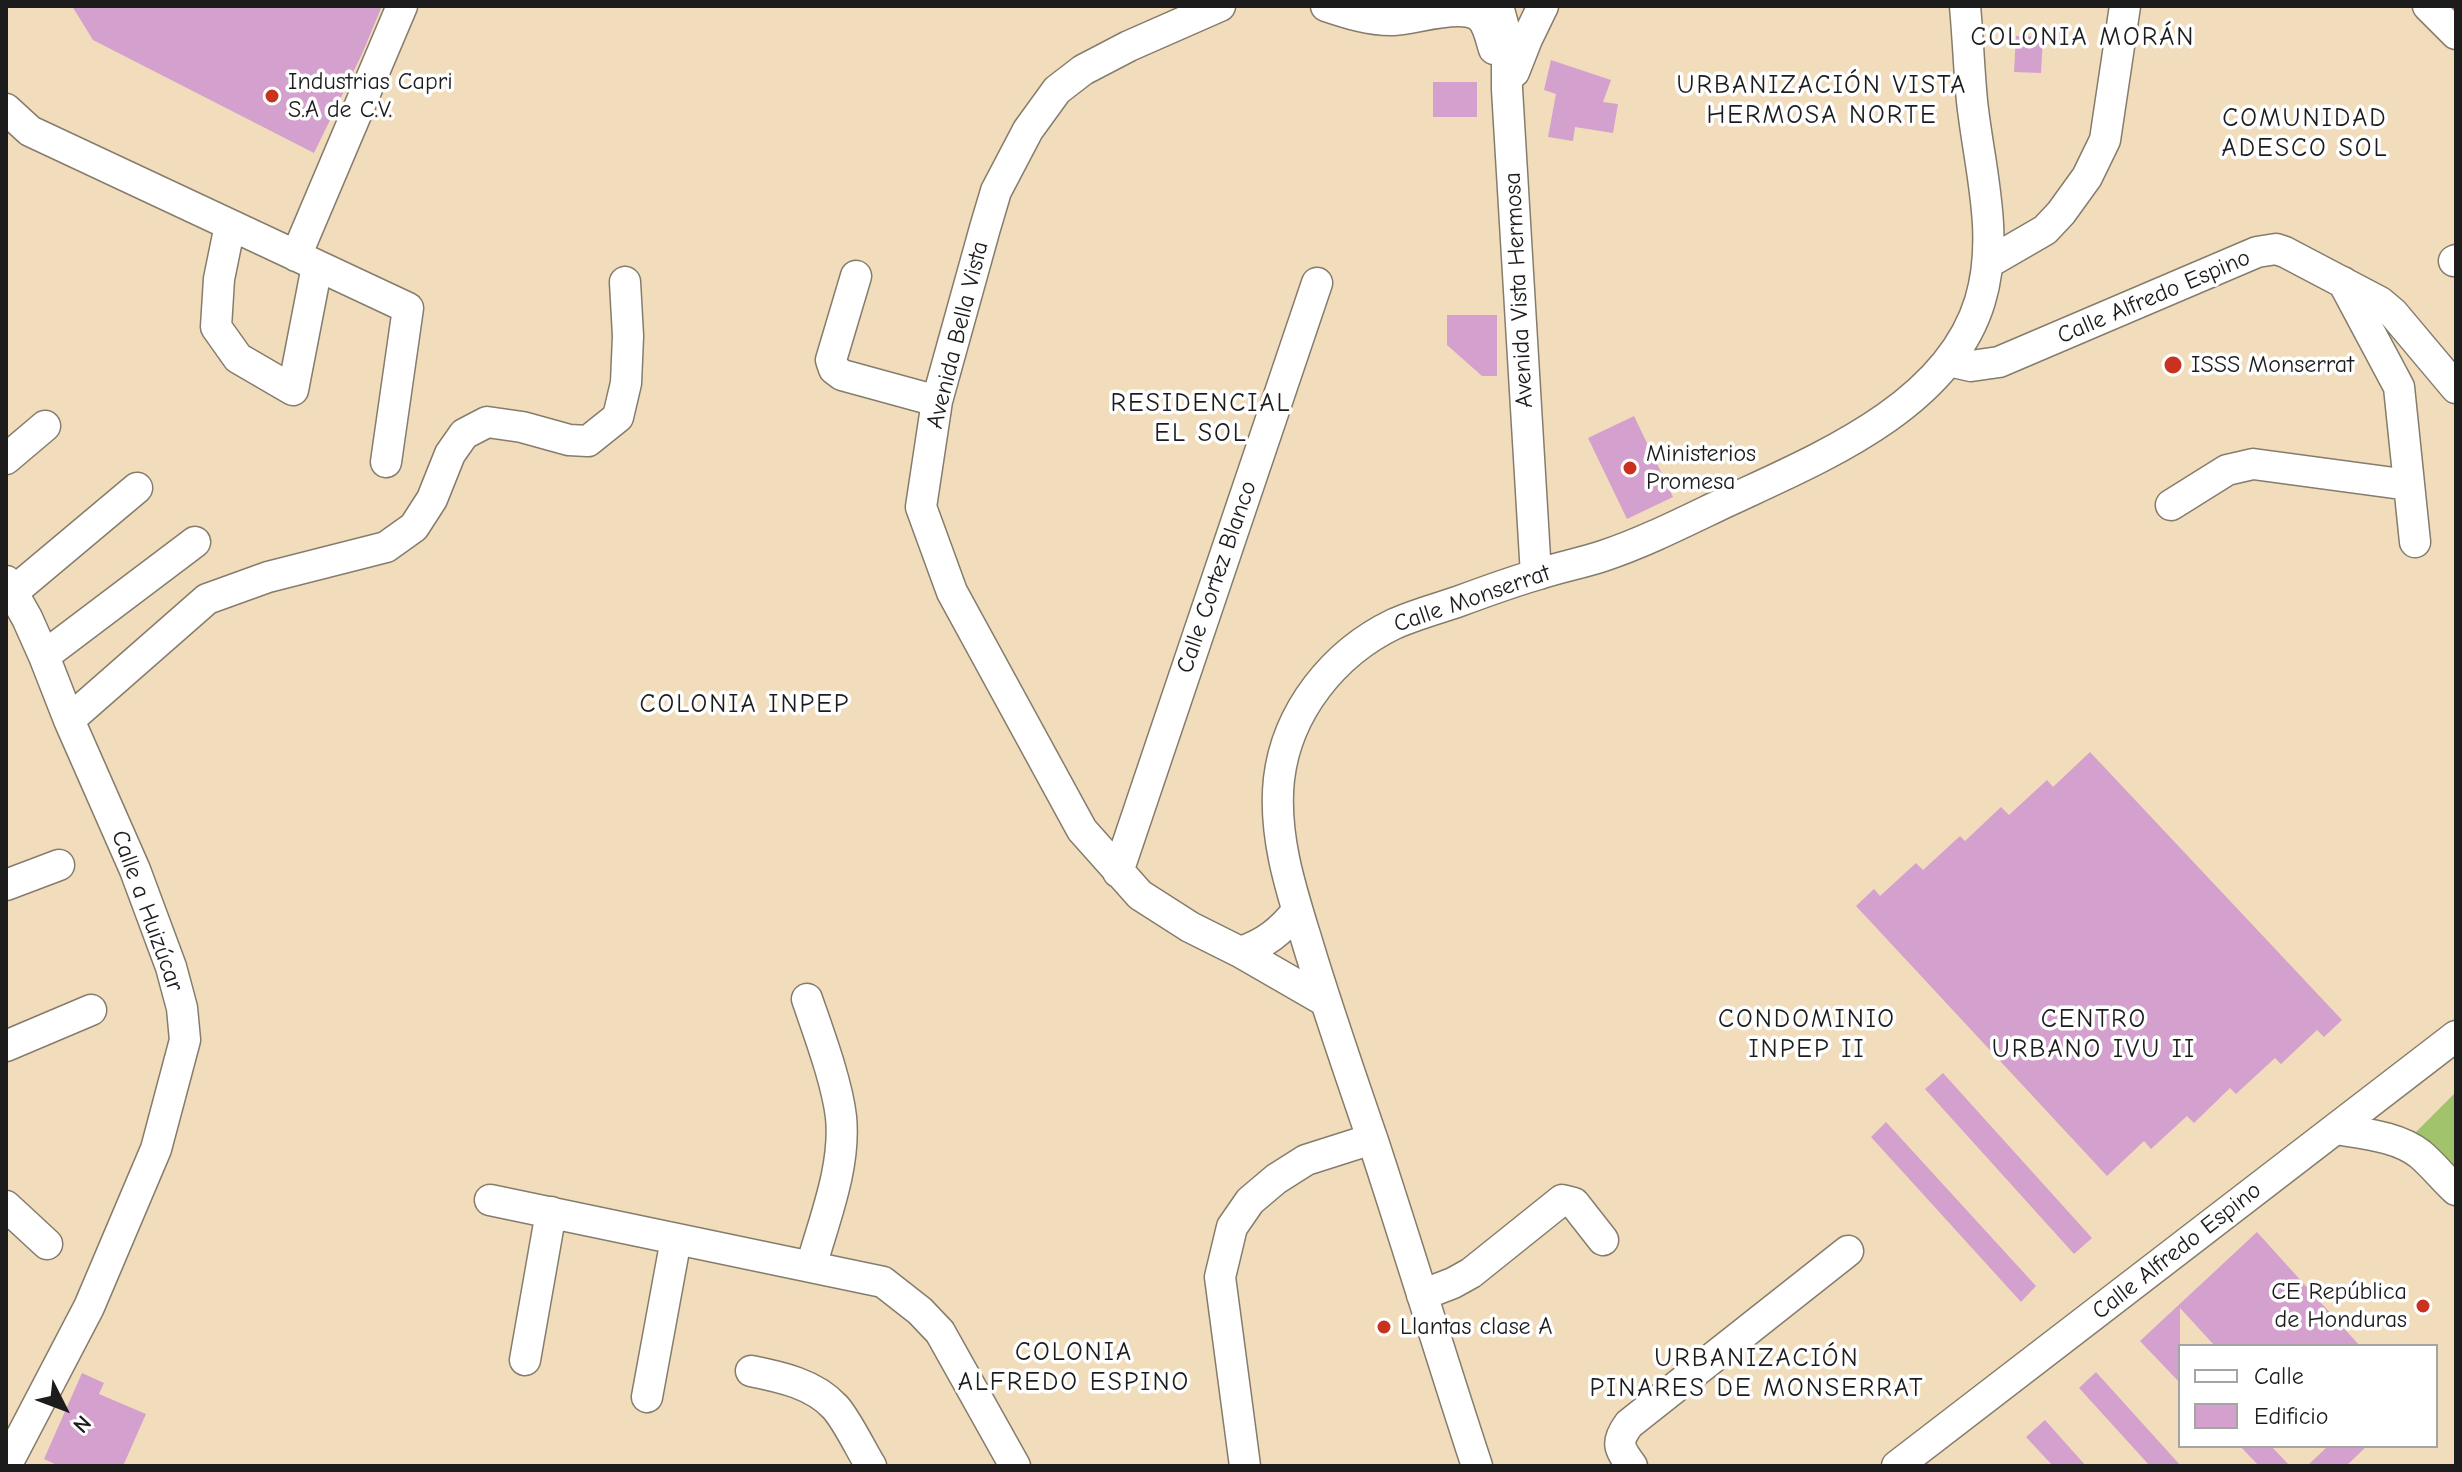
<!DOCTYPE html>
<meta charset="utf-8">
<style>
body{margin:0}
#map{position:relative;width:2462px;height:1472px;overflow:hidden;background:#f1ddbc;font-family:"Comic Neue",sans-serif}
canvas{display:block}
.frame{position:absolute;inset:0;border:8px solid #1c1c1c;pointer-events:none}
.legend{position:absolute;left:2178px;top:1344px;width:260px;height:104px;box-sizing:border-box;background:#fff;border:2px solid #a4a4a4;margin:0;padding:10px 14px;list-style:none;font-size:24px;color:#1c1c1c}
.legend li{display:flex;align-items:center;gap:16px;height:40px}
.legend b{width:40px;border:2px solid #a4a4a4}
.north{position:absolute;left:24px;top:1368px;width:80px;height:80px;-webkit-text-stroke:6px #fff;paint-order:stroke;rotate:132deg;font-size:22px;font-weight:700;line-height:32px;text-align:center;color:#1c1c1c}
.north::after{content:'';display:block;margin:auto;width:28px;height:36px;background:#1c1c1c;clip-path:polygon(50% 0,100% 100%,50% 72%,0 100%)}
</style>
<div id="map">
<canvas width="2462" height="1472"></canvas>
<div class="frame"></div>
<ul class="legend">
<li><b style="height:10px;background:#fff"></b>Calle</li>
<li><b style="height:22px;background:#d4a0cd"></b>Edificio</li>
</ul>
<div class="north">N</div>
</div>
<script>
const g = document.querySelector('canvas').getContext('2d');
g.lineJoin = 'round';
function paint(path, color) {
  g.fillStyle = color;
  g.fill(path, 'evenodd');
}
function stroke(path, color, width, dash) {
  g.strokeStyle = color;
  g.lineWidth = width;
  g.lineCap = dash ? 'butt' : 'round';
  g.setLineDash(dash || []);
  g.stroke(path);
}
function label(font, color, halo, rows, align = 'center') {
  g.font = font + ' "Comic Neue",sans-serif';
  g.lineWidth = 7;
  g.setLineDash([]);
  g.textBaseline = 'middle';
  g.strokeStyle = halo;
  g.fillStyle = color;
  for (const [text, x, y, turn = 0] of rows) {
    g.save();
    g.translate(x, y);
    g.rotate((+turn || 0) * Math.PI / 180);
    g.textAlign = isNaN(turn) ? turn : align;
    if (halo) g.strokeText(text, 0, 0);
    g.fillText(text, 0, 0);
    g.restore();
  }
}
const green = new Path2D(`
 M2456,1092v117l-59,-58z`);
const building = new Path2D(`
 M72,6h310l-20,48 -48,99 -221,-113z
 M2016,36l27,1 -2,36 -27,-1z
 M1551,60l60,20 -8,22 15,2 -5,29 -38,-6 -2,14 -25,-4 8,-43 -12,-4z
 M1433,82h44v35h-44z
 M1447,315h50v61h-15l-35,-31z
 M1634,416l39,81 -46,22 -39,-81z
 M2090,752l252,268 -18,17 -7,-7 -36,34 -6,-6 -39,36 -6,-6 -36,35 -7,-7 -36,33 -7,-8 -37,35 -251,-270 18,-17 6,7 36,-33 7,7 37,-34 5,5 36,-34 8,8 38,-35 6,7z
 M1943,1073l149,165 -18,16 -149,-165z
 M1886,1122l150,164 -15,16 -150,-165z
 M2257,1232l103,114h-145l-35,-38v75l-40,-42z
 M2096,1372l85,94h-31l-71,-78z
 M82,1373l22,10 -5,11 47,20 -23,52h-64l-15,-7z
 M2045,1420l41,46h-33l-27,-29z
 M2240,1446h31l19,20h-31z
 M2328,1446h39l-21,20h-39z`);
const minor = new Path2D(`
 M1220,6l-91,40 -46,24 -26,20 -29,40 -32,61 -11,37 -48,173 -16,106 31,85 130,238 58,65 50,32 50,25 85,49
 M1326,6c21,7 45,15 68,14 24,-1 73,-20 89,0 6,8 8,20 11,29
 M1498,6l9,33v50l29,486
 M2428,6l28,28
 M1514,72l13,-33 16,-33
 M6,109l24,22 378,177 -22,154
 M230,225l-11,54 -3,48 22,31 55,32 24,-124
 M296,256l106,-250
 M2454,261l2,-1
 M1988,263l57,-33 16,-17 26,-36 18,-37 20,-134
 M856,276l-25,84 3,9 8,6 95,26
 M2343,282l56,105 16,155
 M1949,361l22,5 28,-4 258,-110 19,-3 9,3 95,50 13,11 63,75
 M6,459l39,-33
 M2171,505l56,-35 26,-6 156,21
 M6,581l21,37 17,38 25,64 66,150 36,97 11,41 3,32 -29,109 -67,158 -83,159
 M13,592l124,-104
 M44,656l151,-114
 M69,720l138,-121 61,-22 118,-30 28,-20 18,-28 18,-45 14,-20 23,-12 35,5 47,13 19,1 30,-24 8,-34 2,-47 -3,-54
 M1118,872l199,-589
 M6,885l53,-20
 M1240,952c25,-8 41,-21 57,-41
 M807,999c12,35 30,83 34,118 5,50 -17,103 -30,150
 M6,1046l85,-36
 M2336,1129c28,5 61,7 84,25 13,11 24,25 36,36
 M490,1200l393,82 37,29 20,21 75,134
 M6,1206l41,38
 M1422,1295l31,-12 18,-10 91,-73 12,3 29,37
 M525,1360l26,-148
 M751,1371c30,6 63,13 84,36 12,13 26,43 36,59
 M647,1397l29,-158
 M1245,1466l-25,-189 12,-50 18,-26 26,-22 30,-19 66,-21
 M1477,1466c-36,-109 -69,-219 -105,-328 -23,-67 -46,-133 -66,-200 -16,-51 -33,-105 -27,-159 8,-68 55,-126 115,-155 20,-9 42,-15 63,-22 27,-10 54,-20 82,-28 21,-7 43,-11 64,-18 42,-14 83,-35 123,-54 92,-43 222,-95 254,-201 20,-66 -1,-134 -8,-200 -3,-31 -4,-63 -7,-95
 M1632,1466c-13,-18 -17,-23 -3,-42l219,-173
 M1897,1466l559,-430`);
const markers = [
 [272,96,8,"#c8321e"],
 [2173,365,10,"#c8321e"],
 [1630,468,8,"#c8321e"],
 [2423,1306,8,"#c8321e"],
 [1384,1327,8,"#c8321e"]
];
const poiNames = [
 ["Industrias Capri",288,82],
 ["S.A de C.V.",288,110],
 ["ISSS Monserrat",2191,365],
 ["Ministerios",1646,454],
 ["Promesa",1646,482],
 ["CE República",2407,1292,"right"],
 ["de Honduras",2407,1320,"right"],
 ["Llantas clase A",1400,1327]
];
const streetNames = [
 ["Avenida Vista Hermosa",1519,290,-93],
 ["Calle Alfredo Espino",2154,297,-23],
 ["Avenida Bella Vista",958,335,-76],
 ["Calle Cortez Blanco",1217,577,-71],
 ["Calle Monserrat",1472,599,-19],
 ["Calle a Huizúcar",147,911,70],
 ["Calle Alfredo Espino",2177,1251,-38]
];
const neighbourhoodNames = [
 ["COLONIA MORÁN",2083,38],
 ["URBANIZACIÓN VISTA",1822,86],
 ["HERMOSA NORTE",1822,116],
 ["COMUNIDAD",2305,119],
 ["ADESCO SOL",2305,149],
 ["RESIDENCIAL",1201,404],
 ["EL SOL",1201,434],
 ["COLONIA INPEP",745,705],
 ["CONDOMINIO",1807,1020],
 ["INPEP II",1807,1050],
 ["CENTRO",2094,1020],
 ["URBANO IVU II",2094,1050],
 ["COLONIA",1074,1353],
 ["ALFREDO ESPINO",1074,1383],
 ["URBANIZACIÓN",1757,1359],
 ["PINARES DE MONSERRAT",1757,1389]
];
paint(green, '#a1c36c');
paint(building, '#d4a0cd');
stroke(minor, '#867c6c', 33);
stroke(minor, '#fff', 30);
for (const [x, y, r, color] of markers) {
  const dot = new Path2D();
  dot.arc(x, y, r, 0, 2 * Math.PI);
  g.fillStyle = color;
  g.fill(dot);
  stroke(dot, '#fff', 3);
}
label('24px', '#1c1c1c', '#fff', poiNames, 'left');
label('24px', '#1c1c1c', '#fff', streetNames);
g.letterSpacing = '2px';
label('26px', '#1c1c1c', '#fff', neighbourhoodNames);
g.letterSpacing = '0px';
</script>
